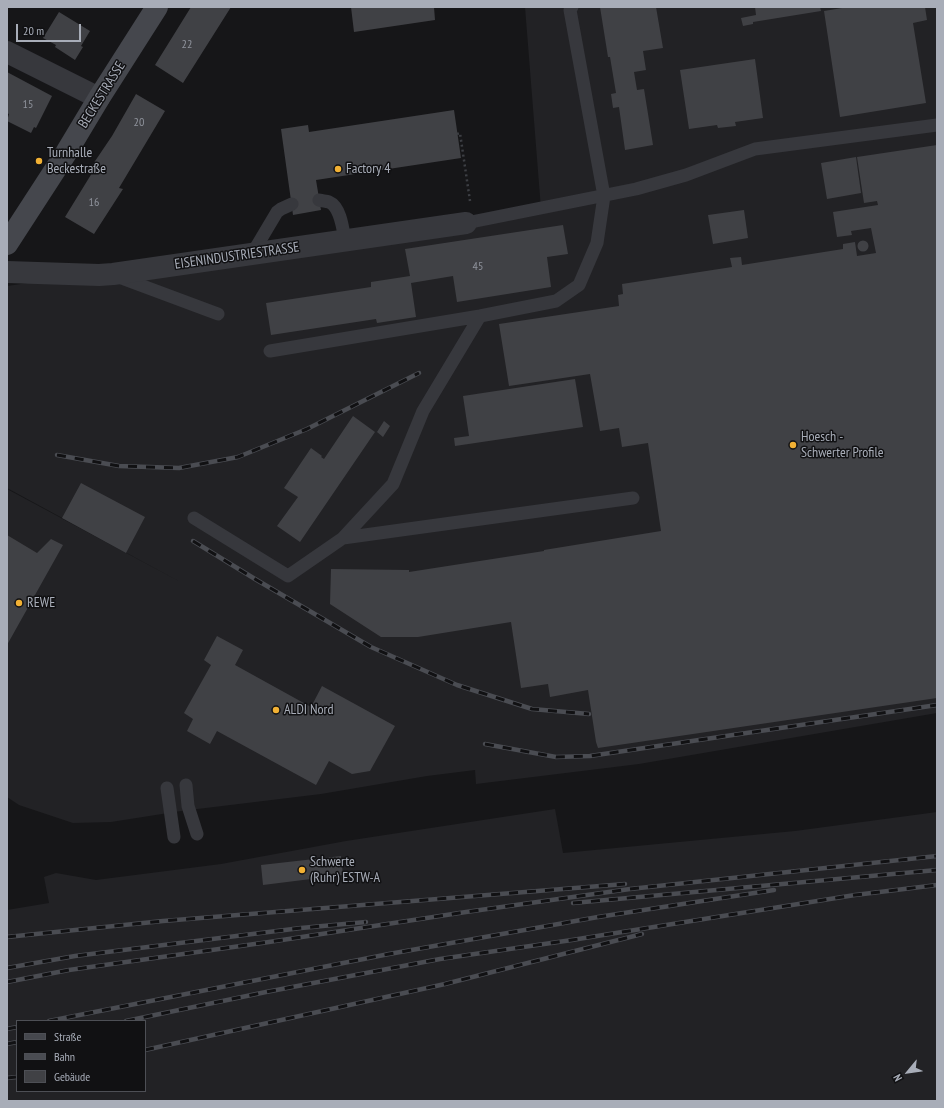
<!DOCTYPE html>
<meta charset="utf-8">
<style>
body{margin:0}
#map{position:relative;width:944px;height:1108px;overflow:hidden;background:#161618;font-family:"PT Sans Narrow",sans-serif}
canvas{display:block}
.frame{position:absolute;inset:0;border:8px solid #a8adb8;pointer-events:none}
.legend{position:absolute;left:16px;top:1020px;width:130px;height:72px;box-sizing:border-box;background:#111113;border:1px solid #4d4f55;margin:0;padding:5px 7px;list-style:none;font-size:12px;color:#a8adb8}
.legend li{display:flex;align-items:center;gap:8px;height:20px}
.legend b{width:20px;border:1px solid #4d4f55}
.north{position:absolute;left:888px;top:1052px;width:40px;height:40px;-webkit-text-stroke:3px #111113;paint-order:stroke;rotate:241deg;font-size:11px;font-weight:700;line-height:16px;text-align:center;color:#a8adb8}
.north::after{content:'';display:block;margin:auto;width:14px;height:18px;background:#a8adb8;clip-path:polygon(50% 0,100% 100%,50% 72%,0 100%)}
.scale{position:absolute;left:16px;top:24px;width:65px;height:18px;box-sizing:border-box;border:2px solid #a8adb8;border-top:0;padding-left:5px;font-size:12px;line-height:14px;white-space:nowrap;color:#a8adb8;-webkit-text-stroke:3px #111113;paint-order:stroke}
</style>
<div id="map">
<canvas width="944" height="1108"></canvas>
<div class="frame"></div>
<ul class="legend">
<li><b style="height:5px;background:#45474d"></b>Straße</li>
<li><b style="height:5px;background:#4a4c52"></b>Bahn</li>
<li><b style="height:11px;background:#404145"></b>Gebäude</li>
</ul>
<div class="north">N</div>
<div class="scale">20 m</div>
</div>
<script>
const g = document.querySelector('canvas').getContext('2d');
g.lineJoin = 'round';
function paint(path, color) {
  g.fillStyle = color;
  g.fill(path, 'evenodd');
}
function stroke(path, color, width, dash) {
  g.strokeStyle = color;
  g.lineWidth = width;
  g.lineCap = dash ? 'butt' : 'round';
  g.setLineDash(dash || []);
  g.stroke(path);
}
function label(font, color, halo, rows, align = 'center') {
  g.font = font + ' "PT Sans Narrow",sans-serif';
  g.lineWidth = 3;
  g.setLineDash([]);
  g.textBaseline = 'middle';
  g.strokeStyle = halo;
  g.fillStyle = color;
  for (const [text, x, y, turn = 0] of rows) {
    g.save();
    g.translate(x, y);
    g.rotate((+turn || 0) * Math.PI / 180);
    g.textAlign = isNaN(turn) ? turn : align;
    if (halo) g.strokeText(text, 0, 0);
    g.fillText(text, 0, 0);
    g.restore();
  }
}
const built = new Path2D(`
 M525,7h412v706l-298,51 -163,20 -1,-14 -48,6 -106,18 -140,17 -70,11 -38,1 -54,-18 -12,-8v-308l177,95 -177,-96v-202l534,-77z
 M555,809l8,44 232,-22 142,-19v289h-930v-191l42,-7 -5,-26 12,-4 40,7 125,-16 125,-23zM17,1021h128v70h-128z`);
const building = new Path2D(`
 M191,7h40l-48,76 -28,-18z
 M351,7h83l1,13 -81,12z
 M600,7h56l7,41 -20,3 3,19 -12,2 3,18 7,-1 9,56 -28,5 -6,-43 -6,1 -2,-14 5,-1 -6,-36h-2z
 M755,7h65l1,4 -68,11v2l-10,2 -2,-8 15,-3z
 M848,7h77l2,13 -14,3 13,80 -86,14 -16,-106z
 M59,12l31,19 -9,15 2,1 -8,13 -20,-13 1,-2 -13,-7z
 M755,59l8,59 -28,4 1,4 -18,2 -1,-3 -28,4 -9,-59z
 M7,72l45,24 -16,32 -2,-1 -3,6 -24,-12 2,-7 -2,-1z
 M136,94l29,17 -46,77 4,1 -29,45 -29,-17 27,-44 -3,-3 23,-34z
 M454,110l7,48 -145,22 5,30 -28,5 -12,-86 27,-4 1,7z
 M937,145v553l-339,50 -2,-6 -8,-52 -38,7 -2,-13 -27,4 -10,-66 -93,15h-37l-51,-33 1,-35 78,1v2l135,-21v-1l117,-19 -13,-88 -26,4 -3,-19 -19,3 -10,-57 -81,12 -10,-62 120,-18 -1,-11 5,-1 -1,-10 110,-17 -2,-9 11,-1 1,8 101,-16v-5l12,-2 2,14 19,-3 -5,-25 -20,3 1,4 -15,2 -4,-25 45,-7 -1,-4 -13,2 -7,-46z
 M856,157l5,36 -34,6 -6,-36z
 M744,210l4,28 -35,6 -5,-29z
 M563,225l5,29 -21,3 4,30 -94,15 -4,-26 -42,7 5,34 -39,6 -1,-4 -105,16 -5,-32 105,-16v-5l39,-6 -5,-27z
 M857.5 246a5.5 5.5 0 1 1 11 0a5.5 5.5 0 1 1-11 0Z
 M575,379l8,48 -128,19 -1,-8 15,-2 -6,-40z
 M353,416l22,16 -75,110 -23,-16 21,-29 -14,-9 27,-40 11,8 -1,1 3,2z
 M384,421l6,5 -7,11 -6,-5z
 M81,483l64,34 -19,36 -64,-35z
 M7,535l30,18 14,-14 12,6 -56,100z
 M217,636l26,14 -8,15 76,42 11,-21 73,40 -25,45 -18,3 -23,-13 -13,24 -99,-54 -7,13 -23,-13 6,-12 -9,-6 27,-48 -7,-5z
 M341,856l2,19 -80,10 -2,-20z`);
const path = new Path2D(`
 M457,134l3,-1 10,68`);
const service = new Path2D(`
 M319,200c3,1 7,1 10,2 12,5 14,28 16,39
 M466,223l170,-34 50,-14 69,-26 182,-24
 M252,254l25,-42 4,-3 11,-5
 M116,276l102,38
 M270,351l210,-35 76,-15 23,-16 18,-42 7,-47 -34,-186 2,-3
 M194,518l94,58 55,-38 50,-54 30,-73 57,-95
 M343,538l290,-40
 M186,785l2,21 9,28
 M167,788l7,49`);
const minor = new Path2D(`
 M7,52l92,46
 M7,272l92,3 14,-1 353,-51`);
const secondary = new Path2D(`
 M7,244l59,-91 33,-55 58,-91`);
const rail = new Path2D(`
 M57,455l62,11 60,2 59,-11 69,-28 112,-56
 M193,541l62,38 116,68 86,38 75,24 57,5
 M485,744l71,13 34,-1 347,-51
 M573,903l364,-33
 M7,937l156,-16 462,-37
 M7,968l68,-12 226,-28 65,-6
 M7,982l62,-12 200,-28 197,-30 164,-23 307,-33
 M49,1021l340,-67 209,-37 176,-27
 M126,1021l140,-29 174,-33 132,-19 283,-45 82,-10
 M7,1029l10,-2
 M7,1044l10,-2
 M145,1050l300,-66 197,-50
 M7,1078l10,-1`);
const markers = [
 [39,161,4,"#f2b134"],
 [338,169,4,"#f2b134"],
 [793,445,4,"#f2b134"],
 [19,603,4,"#f2b134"],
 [276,710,4,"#f2b134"],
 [302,870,4,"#f2b134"]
];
const numberNames = [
 ["22",187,45],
 ["15",28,105],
 ["20",139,123],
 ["16",94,203],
 ["45",478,267]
];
const streetNames = [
 ["BECKESTRASSE",102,95,-58],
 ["EISENINDUSTRIESTRASSE",237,256,-8]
];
const poiNames = [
 ["Turnhalle",47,153],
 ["Beckestraße",47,169],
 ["Factory 4",346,169],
 ["Hoesch -",801,437],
 ["Schwerter Profile",801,453],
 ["REWE",27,603],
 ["ALDI Nord",284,710],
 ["Schwerte",310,862],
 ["(Ruhr) ESTW-A",310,878]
];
paint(built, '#222225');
paint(building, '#404145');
stroke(path, '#3d3f44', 2.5, [2, 3]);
stroke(service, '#37383d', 13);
stroke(minor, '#37383d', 22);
stroke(secondary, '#45474d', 22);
stroke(rail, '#4a4c52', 4.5);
stroke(rail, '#111113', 3, [9]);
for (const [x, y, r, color] of markers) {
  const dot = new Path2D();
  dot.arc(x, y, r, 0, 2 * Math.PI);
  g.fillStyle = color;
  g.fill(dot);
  stroke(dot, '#111113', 1.5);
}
label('12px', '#8e929b', null, numberNames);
label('14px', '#a8adb8', '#111113', streetNames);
label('14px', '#a8adb8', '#111113', poiNames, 'left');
</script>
